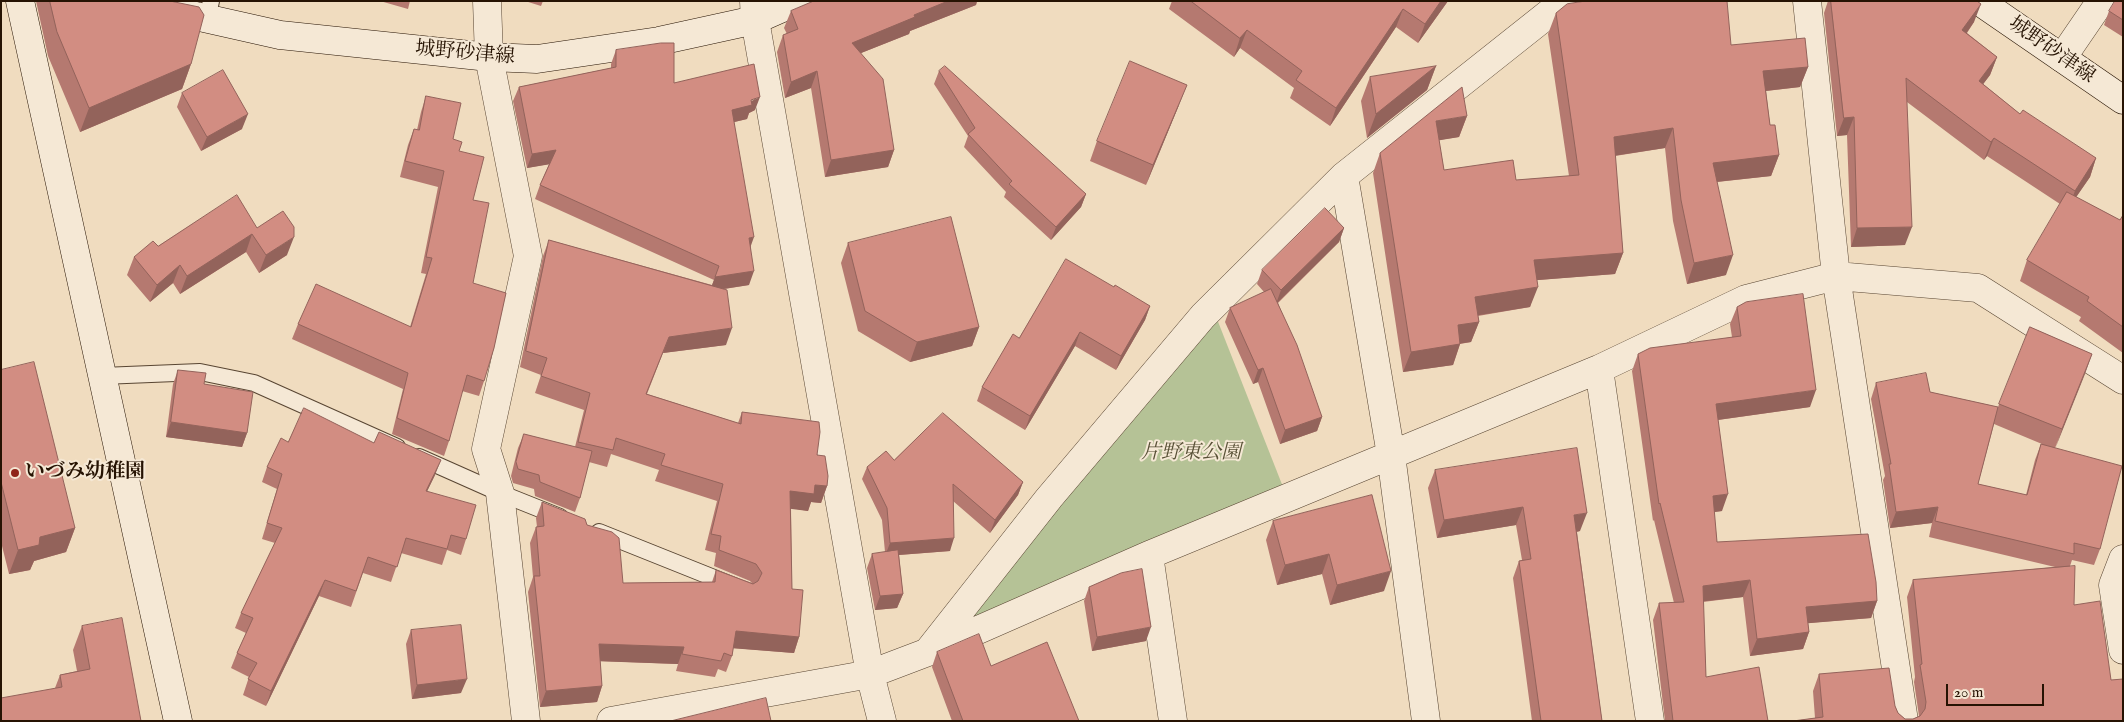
<!DOCTYPE html>
<meta charset="utf-8">
<style>
body{margin:0}
#map{position:relative;width:2124px;height:722px;overflow:hidden;background:#f0dcbf;font-family:"IM FELL English",serif}
canvas{display:block}
.frame{position:absolute;inset:0;border:2px solid #261303;pointer-events:none}
.scale{position:absolute;left:1946px;top:684px;width:98px;height:22px;box-sizing:border-box;border:2px solid #261303;border-top:0;padding-left:6px;font-size:15px;line-height:18px;white-space:nowrap;color:#261303;-webkit-text-stroke:4px #f5e8d5;paint-order:stroke}
</style>
<div id="map">
<canvas width="2124" height="722"></canvas>
<div class="frame"></div>
<div class="scale">20 m</div>
</div>
<script>
const g = document.querySelector('canvas').getContext('2d');
g.lineJoin = 'round';
function paint(path, color) {
  g.fillStyle = color;
  g.fill(path, 'evenodd');
}
function stroke(path, color, width, dash) {
  g.strokeStyle = color;
  g.lineWidth = width;
  g.lineCap = dash ? 'butt' : 'round';
  g.setLineDash(dash || []);
  g.stroke(path);
}
function label(font, color, halo, rows, align = 'center') {
  g.font = font + ' "IM FELL English","Noto Serif JP",serif';
  g.lineWidth = 4;
  g.setLineDash([]);
  g.textBaseline = 'middle';
  g.strokeStyle = halo;
  g.fillStyle = color;
  for (const [text, x, y, turn = 0] of rows) {
    g.save();
    g.translate(x, y);
    g.rotate((+turn || 0) * Math.PI / 180);
    g.textAlign = isNaN(turn) ? turn : align;
    if (halo) g.strokeText(text, 0, 0);
    g.fillText(text, 0, 0);
    g.restore();
  }
}
const green = new Path2D(`
 M1215,314l70,178 -345,149z`);
const lane = new Path2D(`
 M207,19l4,-18
 M102,376l98,-4 54,11 143,64
 M419,457l81,36 60,24
 M599,532l135,54`);
const street = new Path2D(`
 M487,1l2,56 39,199 -42,193 14,44 26,228
 M754,1l1,19 115,654 12,47
 M1807,1l29,275 68,445
 M2062,58l39,-57
 M1344,176l47,279 35,266
 M1599,369l51,352
 M1149,555l24,166
 M2123,559l-10,26 10,65
 M930,649l119,-151 154,-182 141,-140 208,-165 16,-10
 M611,721l259,-47 58,-22 221,-97 450,-186 147,-70 90,-23 142,12 145,92`);
const secondary = new Path2D(`
 M20,1l158,720
 M129,1l151,34 209,22 48,2 122,-18 96,-21 43,-19
 M1979,1l144,99`);
const wall = new Path2D(`
 M36,1h134l21,63 -9,25 -102,43 -32,-76z
 M380,1h30l-2,8z
 M525,1h18l-2,5z
 M814,1h163l-1,4 -66,26 -1,3 -48,19 33,97 -6,17 -63,10 -14,-89 -26,10 -8,-46 6,-17 4,-1 -3,-6 7,-17z
 M1172,1h276l-30,42 -22,-16 -66,99 -40,-28 4,-10 -54,-40 -6,9 -65,-48z
 M1828,1h149l-3,21 -7,11 30,24 -7,18 -7,9 37,30 76,44 -6,19 -14,20 44,23 3,-5v138l-44,-32 2,-4 -61,-36 7,-21 33,-56 -73,-48 -3,4 -77,-58 -2,143 -54,2 -4,-112 -10,1 -13,-123z
 M2123,1v36l-19,-12 5,-14z
 M1556,13l175,32 77,22 -8,20 -34,4 4,34 9,30 -8,21 -54,6 9,93 -39,9 -14,-63 -8,-73 -50,8 8,97 -8,21 -78,6 -7,27 -52,9 1,6 -8,20 -11,2 -7,21 -50,7 -30,-199 7,-20 87,-37 -8,21 -20,3 5,30 72,10 53,-4 -21,-142z
 M616,50l58,33 81,27 -6,3 -2,6 -13,3 17,125 -2,38 -25,4 2,56 -63,8 -16,41 91,29 4,-11 75,43 10,31 -6,17 -10,-1 -3,9 -17,-3 1,81 7,48 -5,16 -61,-5 -1,8 -6,16 -8,-3 -3,8 -39,-6 2,-7 -78,-3 2,25 -5,16 -57,5 -12,-115 5,-15 -3,-34 6,-16h1l-1,-9 6,-16 45,23 36,58 89,-1 4,-12 36,13 -2,-2 -36,-15 2,-13 -11,-3 12,-49 -62,-20 4,-11 -48,-16 -4,13 -18,-5 -9,36 -5,14 -40,-16 -1,-7 -21,-6 -2,-7 7,-28 6,-14 51,13 9,-37 -49,-17 6,-18 -21,-8 23,-111 6,-16 163,45 2,-5 -179,-81 5,-14 9,-21 -22,4 -14,-67 6,-14 92,-19v-4z
 M1436,66l-9,24 -60,48 -6,-37 9,-24z
 M939,71l147,123 -5,13 -30,33 -47,-43 2,-5 -42,-45 4,-11 -34,-52z
 M182,93l60,36 -41,22 -24,-44z
 M426,96l33,55 14,49v83l11,98 -5,15 -17,-5 -13,50 -5,15 -52,-22 11,-45 -111,-50 6,-15 112,3 16,-53 -5,-1 17,-86 -38,-10 8,-32 6,-16 3,1 4,-18z
 M1179,105l-33,80 -56,-24 7,-20z
 M257,228l30,27 -28,18 -13,-21 -66,42 -7,-11 -23,19 -23,-27 7,-18 24,-11z
 M1344,228l-5,14 -61,61 44,114 -5,14 -37,13 -22,-62 -5,2 -28,-62 5,-14 34,-16 -7,-8 5,-14z
 M848,243l131,84 -7,19 -62,16 -52,-31 -17,-68z
 M1114,287l36,19 -5,14 -29,50 -41,-24 -50,84 -48,-29 5,-14 37,-49z
 M1737,307l73,100 -92,13 4,91 -8,1 3,30 160,59 -6,17 -63,5 1,9 -6,17 -53,7 -7,-59 -40,5 3,75 62,44h-103l-12,-101 6,-17h15l-20,-83 -1,1 -21,-150 6,-17 94,-17 -2,-13z
 M2030,327l62,27 -37,94 45,101 -6,16 -22,-5 -2,6 4,39 37,75 12,41h-330l22,-3 -2,-27 6,-17 76,32 3,7 7,6h8l6,-3 -5,-34 1,-5 -8,-80 6,-17 142,-13 -126,-30 3,-14 -42,5 -7,-48 2,-4 -14,-77 5,-16 54,9 68,15zM1994,424l48,20h-1l-6,16 -9,35 -48,-11z
 M1,370l74,158 -9,24 -32,9 -4,9 -21,4 -8,-32z
 M178,370l26,14 43,49 -5,14 -76,-10 7,-53z
 M288,442l147,33 -8,16 39,48 -5,16 -14,-5 -5,15 -41,-12 -10,29 -28,-9 -12,34 -32,-11 -53,110 -23,-11 6,-18 -18,-9 6,-15 9,-20 -11,-5 6,-15 34,-70 -13,-4 15,-50 -15,-7 5,-15z
 M894,460l129,22 -5,13 -28,38 -37,-32 -3,50 -51,4 4,39 -6,14 -22,2 -8,-42 5,-14 13,-2 -3,-32 -20,-41 5,-12z
 M1435,470l145,61 -3,1 25,189h-70l-19,-143 6,-17 3,-1 -6,-35 -79,13 -9,-50z
 M1372,495l12,96 -54,14 -8,-31 -45,11 -11,-45 7,-19z
 M1089,587l57,54 -54,10 -8,-50z
 M82,626l59,95 -86,-33 5,-13 17,-4 -4,-21z
 M411,630l50,63 -49,6 -6,-55z
 M937,652l54,14 88,55h-127l-20,-54z`);
const shadedWall = new Path2D(`
 M948,1h29l-1,4 -66,26 -1,3 -63,25 6,-16 62,-28z
 M1441,1h7l-30,42 7,-19z
 M1981,4l-7,18 -18,26 6,-18z
 M1403,9l-7,18 -66,99 6,-18z
 M1247,30l-7,18 -6,9 6,-19z
 M1997,57l-7,18 -18,24 7,-18z
 M191,64l-9,25 -102,43 9,-24z
 M1436,66l-9,24 -60,48 9,-24z
 M1808,67l-8,20 -44,5 7,-21z
 M817,71l-6,17 -26,10 6,-16z
 M1187,85l-8,20 -33,80 7,-20z
 M760,97l-5,13 -6,3 -2,6 -21,5 6,-14z
 M248,114l-6,15 -41,22 6,-14z
 M1467,116l-8,21 -30,5 7,-21z
 M1854,117l-7,18 -10,1 7,-18z
 M1673,128l-8,20 -59,9 8,-20z
 M1994,138l-7,18 -3,4 7,-18z
 M556,150l-5,14 -24,4 5,-14z
 M894,150l-6,17 -63,10 6,-17z
 M1779,155l-8,21 -65,7 7,-20z
 M2096,158l-6,19 -22,32 7,-18z
 M1086,194l-5,13 -30,33 5,-13z
 M1912,227l-7,18 -54,2 6,-19z
 M1344,228l-5,14 -63,62 5,-14z
 M252,234l-6,18 -66,42 7,-18z
 M294,237l-7,18 -28,18 7,-18z
 M754,237l-5,14v-13z
 M1623,253l-8,21 -89,7 8,-21z
 M1733,255l-7,20 -39,9 7,-21z
 M180,265l-7,18 -23,19 7,-17z
 M754,271l-5,14 -39,6 5,-14z
 M1538,287l-8,20 -63,10 8,-20z
 M1150,306l-5,14 -29,50 5,-14z
 M1479,322l-8,20 -21,3 8,-20z
 M979,327l-7,19 -62,16 7,-20z
 M732,328l-6,17 -63,8 6,-16z
 M1080,332l-5,14 -50,84 5,-14z
 M1460,344l-7,21 -50,7 8,-20z
 M2092,354l-7,20 -30,75 7,-20z
 M1263,368l-5,14 -5,2 5,-14z
 M1816,390l-6,17 -100,14 6,-17z
 M1322,417l-5,14 -37,13 5,-14z
 M171,422l76,11 -5,14 -76,-10z
 M441,460l-6,15 -15,31 6,-15z
 M1023,482l-5,13 -28,38 5,-13z
 M815,485l12,1 -6,17 -10,-1 -3,9 -24,-3 6,-17z
 M1728,494l-6,17 -15,2 6,-17z
 M1523,507l-7,18 -79,13 7,-18z
 M1938,507l-6,16 -42,5 6,-16z
 M1587,513l-7,18 -12,2 6,-18z
 M75,528l-9,24 -32,9 -4,9 -21,4 9,-24 22,-13z
 M954,538l-4,13 -65,5 5,-13z
 M1329,554l-7,20 -45,11 8,-20z
 M1391,571l-7,20 -54,14 7,-20z
 M325,580l-6,16 -53,110 5,-15z
 M1750,580l-7,17 -46,5 6,-16z
 M903,594l-6,14 -22,2 5,-14z
 M1877,601l-6,17 -72,6 7,-17z
 M1151,627l-5,14 -54,10 5,-14z
 M736,631l63,6 -5,16 -64,-5z
 M1809,632l-6,17 -53,7 7,-17z
 M599,644l85,3 -6,17 -85,-3z
 M467,679l-6,14 -49,6 5,-14z
 M602,686l-5,16 -57,5 6,-16z`);
const building = new Path2D(`
 M50,1h120l29,6 5,8 -13,49 -102,44 -32,-76z
 M814,1h134l-34,14 1,2 -63,26 31,36 11,71 -63,10 -14,-89 -26,11 -8,-47 15,-6 -7,-18z
 M1191,1h250l-16,23 -22,-15 -67,99 -40,-28 6,-9 -55,-41 -7,8z
 M1586,1h141l4,44 74,-7 3,29 -45,4 7,54h5l4,30 -66,8 20,92 -39,8 -13,-63 -8,-72 -59,9 9,116 -89,7 4,27 -63,10 4,25 -21,3 2,19 -49,8 -31,-199 82,-66 5,29 -31,5 8,49 69,-10 3,20 63,-5 -23,-162 11,-9z
 M1831,1h146l4,3 -19,26 35,27 -18,24 41,33 3,-4 73,48 -21,33 -81,-53 -3,4 -85,-64 6,149 -55,1 -3,-111 -10,1z
 M2115,1h8v19l-14,-9z
 M661,43h13v40l80,-19 6,33 -9,3 1,5 -20,5 22,127 -5,1 5,33 -39,6 4,-11 -179,-81 16,-35 -24,4 -13,-67 97,-20v-17z
 M1130,61l57,24 -34,80 -56,-24z
 M945,66l141,128 -30,33 -47,-43 3,-3 -44,-47 7,-6 -36,-57z
 M1436,66l-60,48 -6,-37z
 M223,70l25,44 -41,23 -25,-44z
 M426,96l35,7 -8,36 9,3 -3,9 25,6 -11,43 16,3 -16,80 33,10 -12,55 -10,33 -17,-6 -18,66 -52,-23 11,-45 -110,-49 18,-40 95,43 21,-69 -6,-1 18,-86 -39,-10 9,-32 5,1z
 M2067,192l53,28 3,-5v112l-36,-26 2,-4 -62,-37z
 M237,195l20,33 26,-17 11,16v10l-28,18 -14,-21 -65,42 -7,-11 -23,20 -23,-28 19,-16 5,5z
 M1325,208l19,20 -63,62 -19,-20z
 M951,217l28,110 -62,15 -52,-31 -17,-68z
 M549,240l178,50 5,38 -63,9 -23,57 95,30 1,-12 77,10 1,10 -3,23 8,1 3,20 -1,10 -12,-1 -1,9 -24,-3 2,98 11,1 -4,47 -63,-6 -4,25 -8,-3 -3,8 -39,-7 2,-7 -85,-3 3,42 -56,5 -12,-115h6l-4,-49 8,-1 -2,-24 43,17 2,6 25,7 7,6 4,45 92,-1 1,-12 37,14 5,-3 4,-8 -6,-9 -37,-14 2,-14 -10,-2 12,-50 -62,-19 4,-11 -49,-16 -3,12 -35,-8 12,-49 -49,-17 6,-18 -21,-7z
 M1066,259l48,28 1,-2 35,21 -29,50 -41,-24 -50,84 -48,-29 31,-53 6,4z
 M1271,289l26,56 25,72 -37,13 -22,-62 -5,2 -28,-62z
 M1803,294l13,96 -100,14 12,90 -15,2 4,46 151,-8 8,48 1,19 -71,6 3,25 -52,7 -7,-59 -47,6 3,91 53,-10 9,54h-95l-14,-118 25,-1 -24,-99 -1,1 -21,-150 12,-6 91,-12 -4,-29 9,-5z
 M2030,327l62,27 -30,75 -63,-25z
 M34,362l41,166 -35,9 -1,8 -21,5 -17,-68v-112z
 M178,370l28,3 -2,11 49,8 -6,41 -76,-11z
 M1926,373l4,19 68,15 -20,77 49,11 14,-51 81,22 -22,83 -26,-6v11l-139,-33 3,-14 -42,5 -7,-48h2l-15,-81z
 M304,408l70,35 5,-11 62,28 -15,31 50,14 -10,34 -15,-4 -4,14 -41,-11 -9,29 -29,-10 -12,34 -31,-11 -54,111 -23,-12 9,-16 -20,-10 16,-35 -12,-5 41,-85 -15,-5 15,-49 -15,-7 14,-29 7,4z
 M943,413l80,69 -28,38 -42,-36 1,54 -64,5 -3,-35 -20,-41 19,-16 8,9z
 M524,434l68,17 -12,47 -40,-16 -1,-7 -21,-6 -2,-7z
 M1577,448l10,65 -13,2 28,206h-61l-22,-160 12,-2 -8,-52 -79,13 -9,-50z
 M1372,495l19,76 -54,14 -8,-31 -44,11 -12,-44z
 M898,550l5,44 -23,2 -8,-42z
 M2075,566l-1,39 26,-4 11,79 12,-1v42h-330l30,-4 -4,-43 70,-6 6,38 3,7 7,6h8l7,-3 5,-7 1,-7 -6,-37 2,-1 -9,-84z
 M1142,569l9,58 -54,10 -8,-50 32,-14z
 M122,618l19,103h-140v-23l61,-11 -2,-12 30,-6 -8,-43z
 M461,625l6,54 -50,6 -6,-55z
 M979,634l12,32 56,-24 32,79h-116l-26,-69z
 M766,698l5,23h-100z`);
const markers = [
 [15,473,5,"#8f2418"]
];
const streetNames = [
 ["城野砂津線",2051,51,35],
 ["城野砂津線",465,54,5]
];
const parkNames = [
 ["片野東公園",1191,454]
];
const poiNames = [
 ["いづみ幼稚園",25,473]
];
paint(green, '#b5c296');
stroke(lane, '#584532', 18);
stroke(street, '#584532', 29);
stroke(secondary, '#261303', 29);
stroke(lane, '#f5e8d5', 16);
stroke(street, '#f5e8d5', 28);
stroke(secondary, '#f5e8d5', 28);
paint(wall, '#b57970');
paint(shadedWall, '#93635b');
paint(building, '#d28d82');
stroke(building, '#93635b', 1);
for (const [x, y, r, color] of markers) {
  const dot = new Path2D();
  dot.arc(x, y, r, 0, 2 * Math.PI);
  g.fillStyle = color;
  g.fill(dot);
  stroke(dot, '#f5e8d5', 2);
}
label('20px', '#261303', '#f5e8d5', streetNames);
label('italic 20px', '#585036', '#f5e8d5', parkNames);
label('bold 20px', '#261303', '#f5e8d5', poiNames, 'left');
</script>
